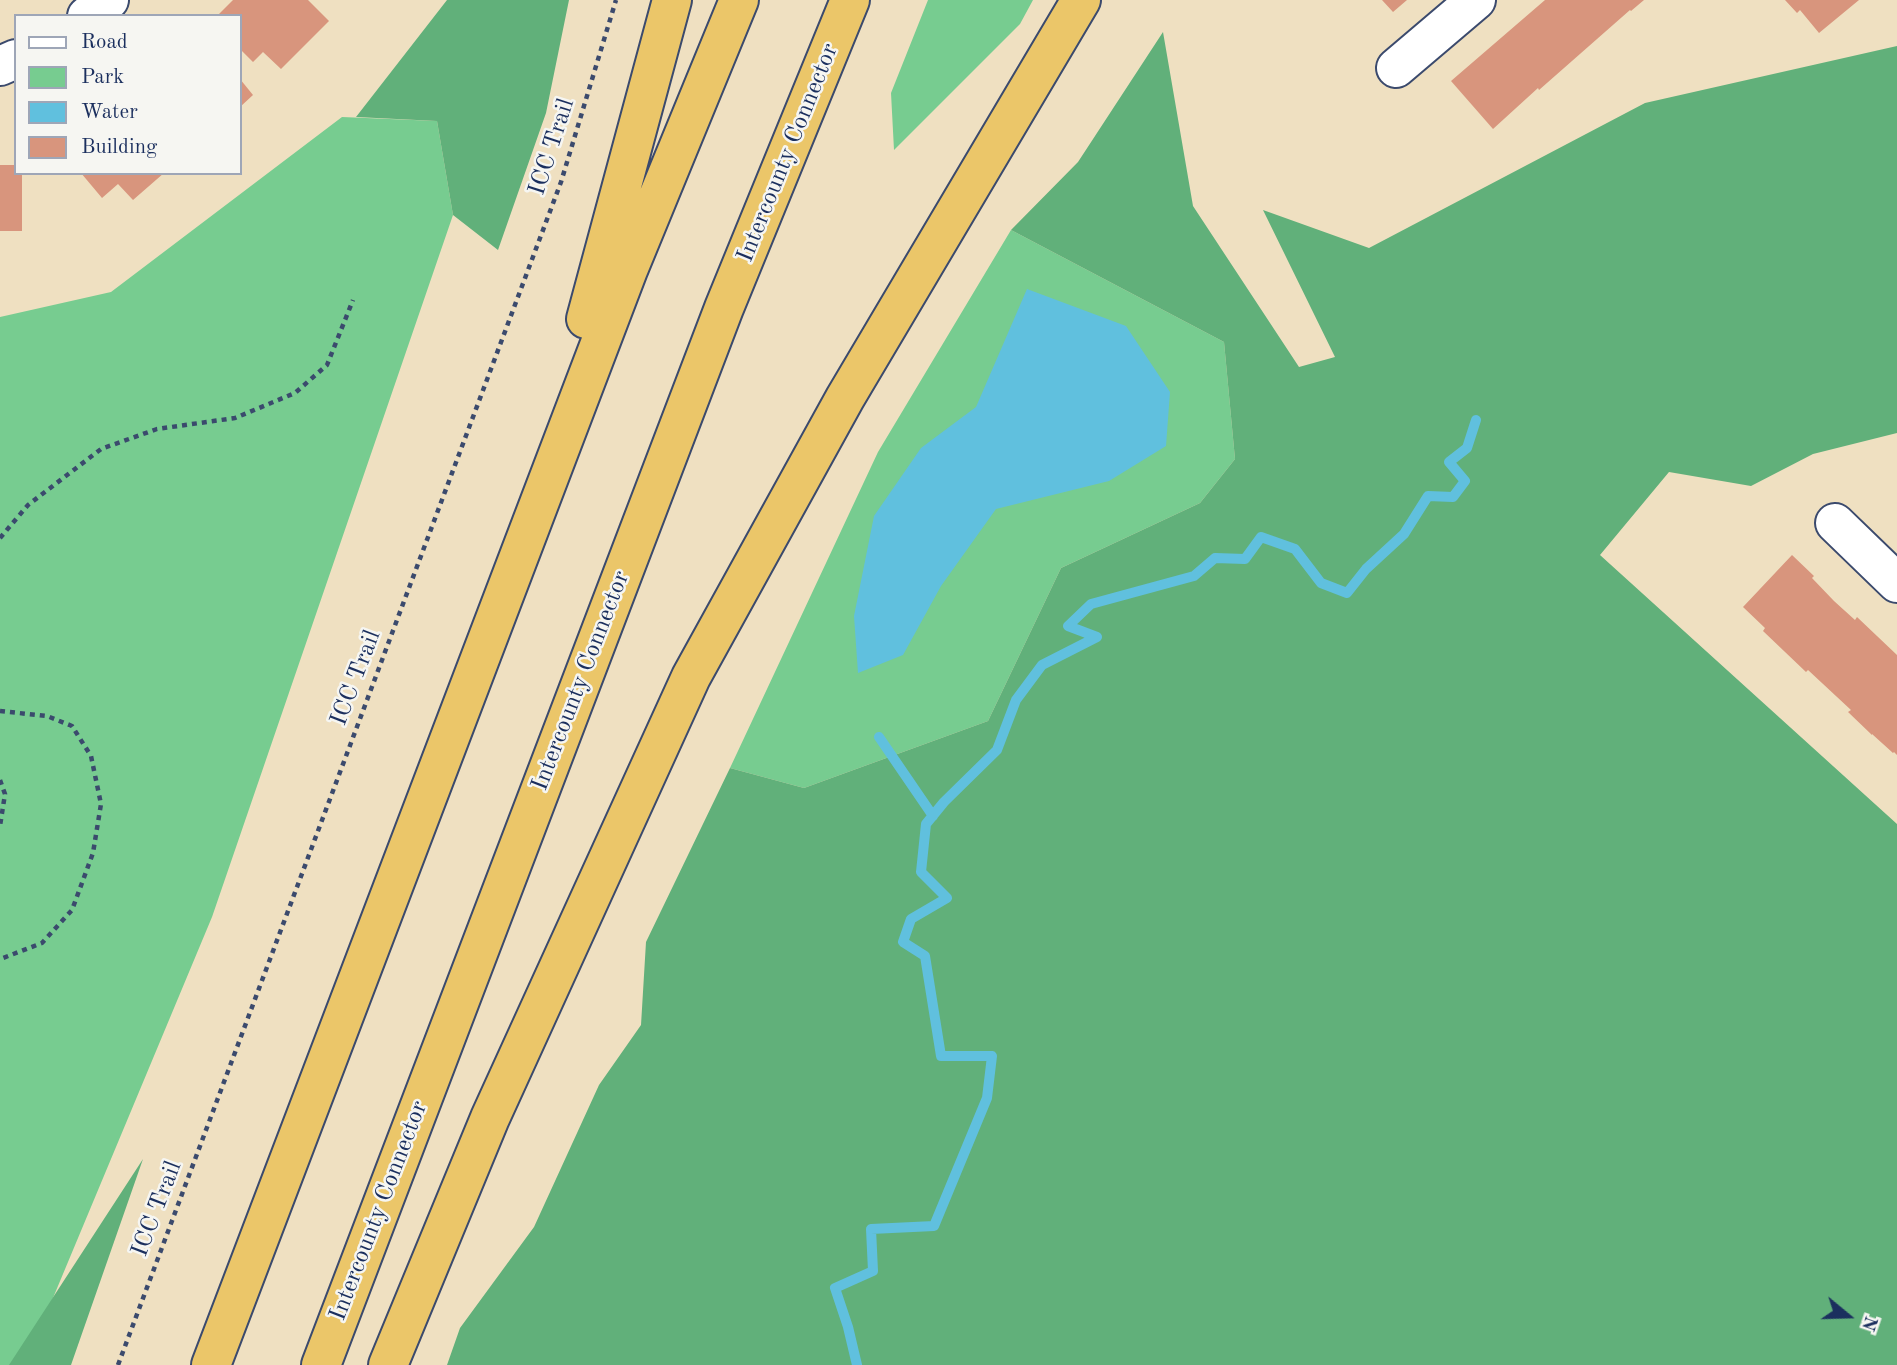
<!DOCTYPE html>
<style>
body{margin:0}
#map{position:relative;width:1897px;height:1365px;overflow:hidden;background:#efe0c1;font-family:"Old Standard TT",serif}
canvas{display:block}
.legend{position:absolute;left:14px;top:14px;width:228px;height:161px;box-sizing:border-box;background:#f6f6f2;border:2px solid #9ea6b7;margin:0;padding:9px 12px;list-style:none;font-size:21px;color:#1b2f5e}
.legend li{display:flex;align-items:center;gap:14px;height:35px}
.legend b{width:35px;border:2px solid #9ea6b7}
.north{position:absolute;left:1813px;top:1281px;width:70px;height:70px;-webkit-text-stroke:5px #f6f6f2;paint-order:stroke;rotate:109deg;font-size:19px;font-weight:700;line-height:28px;text-align:center;color:#1b2f5e}
.north::after{content:'';display:block;margin:auto;width:24px;height:32px;background:#1b2f5e;clip-path:polygon(50% 0,100% 100%,50% 72%,0 100%)}
</style>
<div id="map">
<canvas width="1897" height="1365"></canvas>
<ul class="legend">
<li><b style="height:9px;background:#fff"></b>Road</li>
<li><b style="height:19px;background:#77cc90"></b>Park</li>
<li><b style="height:19px;background:#60c0de"></b>Water</li>
<li><b style="height:19px;background:#d8957d"></b>Building</li>
</ul>
<div class="north">N</div>
</div>
<script>
const g = document.querySelector('canvas').getContext('2d');
g.lineJoin = 'round';
function paint(path, color) {
  g.fillStyle = color;
  g.fill(path, 'evenodd');
}
function stroke(path, color, width, dash) {
  g.strokeStyle = color;
  g.lineWidth = width;
  g.lineCap = dash ? 'butt' : 'round';
  g.setLineDash(dash || []);
  g.stroke(path);
}
function label(font, color, halo, rows, align = 'center') {
  g.font = font + ' "Old Standard TT",serif';
  g.lineWidth = 5;
  g.setLineDash([]);
  g.textBaseline = 'middle';
  g.strokeStyle = halo;
  g.fillStyle = color;
  for (const [text, x, y, turn = 0] of rows) {
    g.save();
    g.translate(x, y);
    g.rotate((+turn || 0) * Math.PI / 180);
    g.textAlign = isNaN(turn) ? turn : align;
    if (halo) g.strokeText(text, 0, 0);
    g.fillText(text, 0, 0);
    g.restore();
  }
}
const green = new Path2D(`
 M928,0h105l-13,24 -126,126 -3,-57z
 M342,117l95,4 16,94 -241,702 -187,448h-25v-1048l111,-25z
 M1011,230l213,112 11,117 -35,44 -139,65 -73,153 -184,67 -74,-20 148,-316z`);
const forest = new Path2D(`
 M447,0h122l-23,113 -48,137 -45,-35 -16,-94 -81,-4z
 M1163,32l30,174 106,161 36,-10 -72,-147 106,38 276,-145 252,-57v387l-84,21 -62,32 -82,-14 -69,83 297,269v541h-1450l13,-37 74,-101 65,-142 42,-60 5,-83 84,-174 74,20 184,-67 73,-153 139,-65 35,-44 -11,-117 -213,-112 67,-68z
 M143,1159l-72,206h-62z`);
const water = new Path2D(`
 M1027,289l99,37 44,66 -4,54 -57,35 -113,28 -55,77 -38,69 -45,18 -4,-57 20,-100 47,-68 55,-41z`);
const stream = new Path2D(`
 M879,737l54,79
 M857,1365l-9,-38 -13,-39 38,-17 -2,-42 63,-3 53,-128 5,-42h-51l-16,-100 -22,-14 8,-23 36,-21 -26,-26 5,-48 18,-22 53,-52 19,-50 26,-35 55,-28 -29,-11 23,-22 103,-28 21,-18 30,1 16,-22 34,12 26,34 26,10 19,-24 38,-35 24,-38 25,1 12,-16 -16,-19 18,-14 9,-28`);
const building = new Path2D(`
 M233,0h75l21,21 -48,48 -18,-17 -10,10 -13,-13v-33h-23z
 M1382,0h25l-14,12z
 M1545,0h99l-13,11 -1,-1 -91,80 -1,-2 -45,41 -42,-48z
 M1785,0h74l-40,33 -19,-23 -3,3z
 M240,79l13,16 -13,12z
 M0,165h16v8h6v58h-22z
 M81,173h83l-31,27 -15,-16 -16,14z
 M1792,555l22,21 -2,2 22,23 21,19 2,-3 40,38v100l-3,-3 -1,1 -21,-19v1l-24,-23 3,-2 -43,-40 -2,2 -43,-41 2,-3 -22,-21z`);
const path = new Path2D(`
 M0,538l28,-33 73,-56 56,-20 78,-11 60,-25 32,-28 26,-65
 M0,711l47,5 25,10 19,30 10,48 -8,49 -21,57 -30,33 -39,15h-3
 M0,780l5,14 -5,32
 M118,1365l443,-1183 55,-182`);
const minor = new Path2D(`
 M87,16l22,-16
 M0,66l16,-7
 M1396,68l80,-68
 M1835,523l62,60`);
const motorway = new Path2D(`
 M586,319l86,-319
 M211,1365l417,-1095 111,-270
 M321,1365l403,-1057 126,-308
 M388,1365l102,-247 201,-441 154,-279 236,-398`);
const streetNames = [
 ["ICC Trail",552,147,-72],
 ["Intercounty Connector",788,153,-68],
 ["ICC Trail",356,678,-69],
 ["Intercounty Connector",581,681,-69],
 ["ICC Trail",157,1209,-69],
 ["Intercounty Connector",379,1211,-69]
];
paint(green, '#77cc90');
paint(forest, '#61b07a');
paint(water, '#60c0de');
stroke(stream, '#60c0de', 10);
paint(building, '#d8957d');
stroke(minor, '#3b4a6d', 42);
stroke(motorway, '#3b4a6d', 42);
stroke(path, '#3b4a6d', 4.5, [5, 5]);
stroke(minor, '#fff', 38);
stroke(motorway, '#ebc669', 38);
label('24px', '#1b2f5e', '#f6f6f2', streetNames);
</script>
